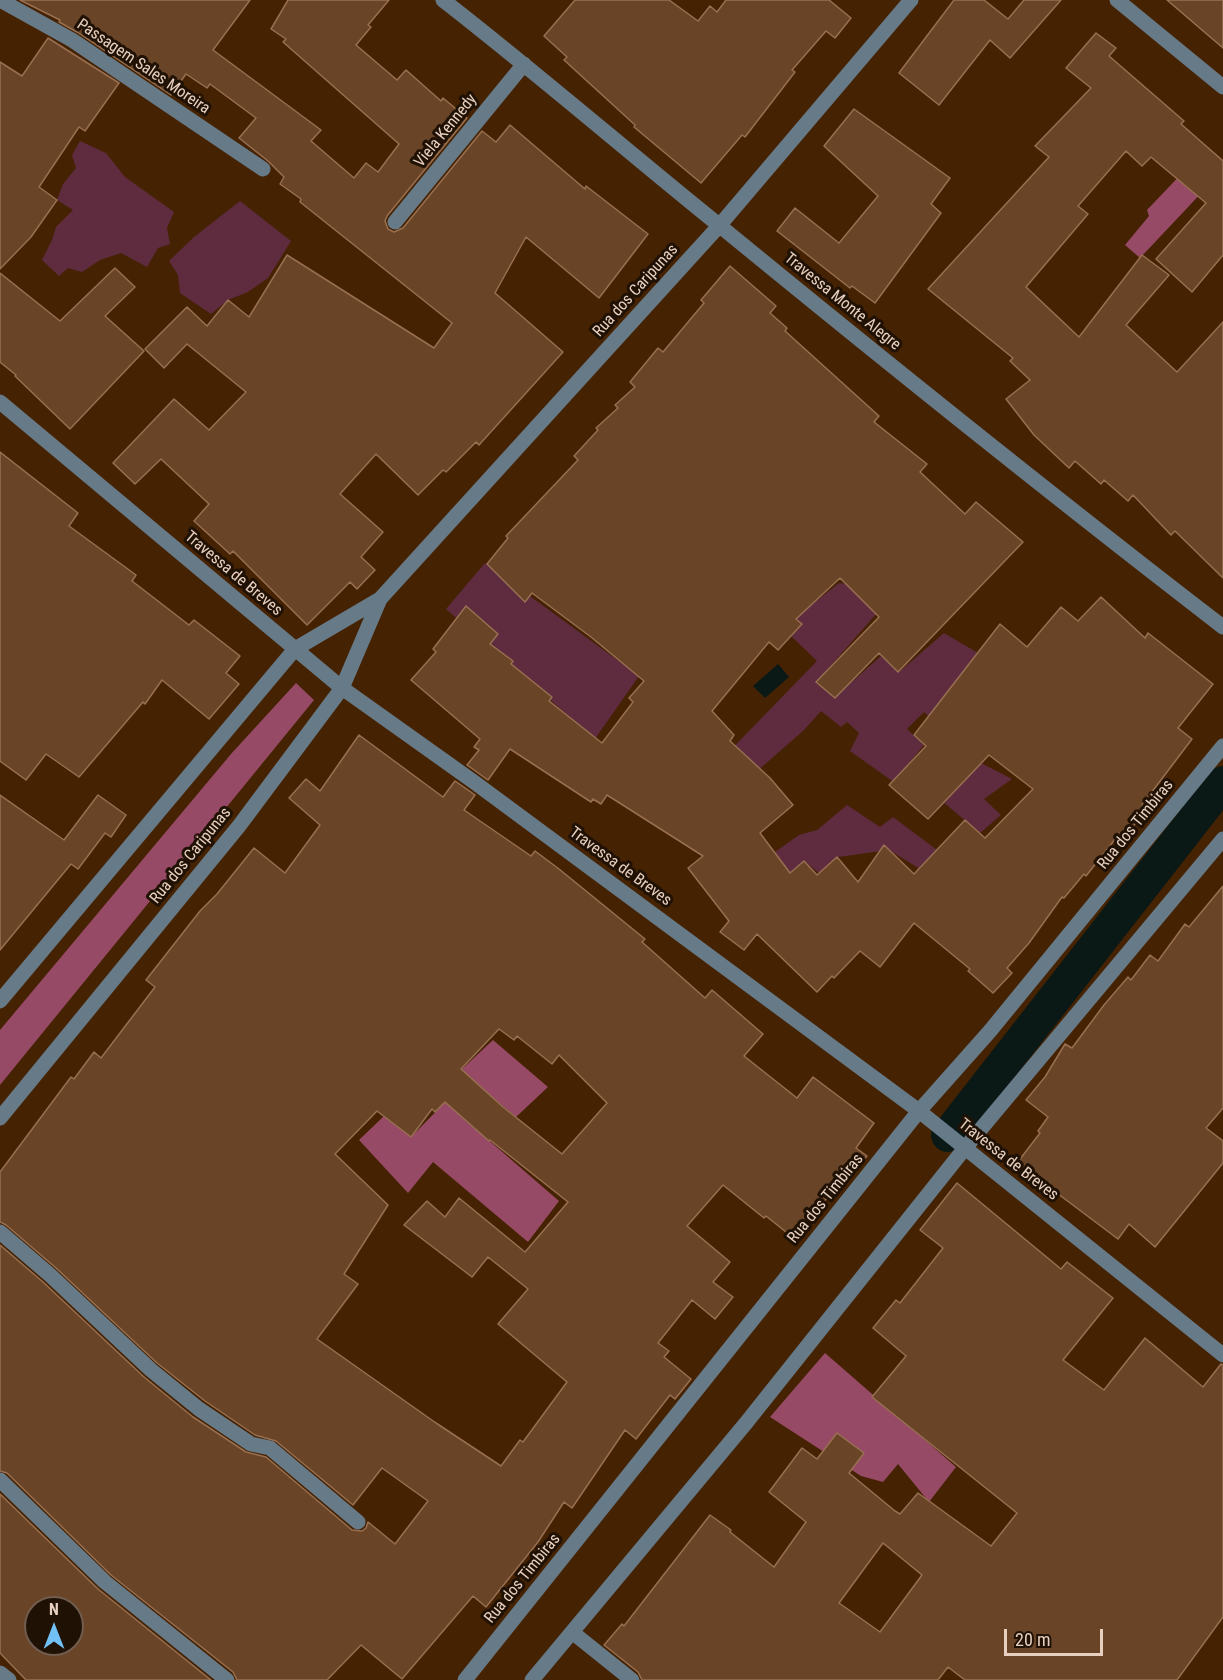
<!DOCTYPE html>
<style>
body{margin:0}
#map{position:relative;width:1223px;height:1680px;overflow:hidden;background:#452202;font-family:"Roboto Condensed",sans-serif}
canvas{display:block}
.north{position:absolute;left:24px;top:1596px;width:60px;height:60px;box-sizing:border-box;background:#201105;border:2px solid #705d50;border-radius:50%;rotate:0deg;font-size:16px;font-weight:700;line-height:24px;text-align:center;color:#e7d0c0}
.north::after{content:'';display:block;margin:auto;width:21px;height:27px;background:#71c1f5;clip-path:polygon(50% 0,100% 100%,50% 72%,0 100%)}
.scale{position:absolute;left:1004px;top:1629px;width:99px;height:27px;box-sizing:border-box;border:3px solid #e7d0c0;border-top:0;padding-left:8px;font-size:18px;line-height:21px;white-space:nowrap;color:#e7d0c0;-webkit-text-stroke:4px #201105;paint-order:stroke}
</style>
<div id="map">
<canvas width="1223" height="1680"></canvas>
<div class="north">N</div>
<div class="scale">20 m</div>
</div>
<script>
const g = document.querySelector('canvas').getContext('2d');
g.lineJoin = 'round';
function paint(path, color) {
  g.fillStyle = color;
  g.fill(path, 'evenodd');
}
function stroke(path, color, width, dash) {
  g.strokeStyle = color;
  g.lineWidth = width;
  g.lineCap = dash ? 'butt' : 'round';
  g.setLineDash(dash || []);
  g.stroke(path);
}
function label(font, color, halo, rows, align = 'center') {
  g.font = font + ' "Roboto Condensed",sans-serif';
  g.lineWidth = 6;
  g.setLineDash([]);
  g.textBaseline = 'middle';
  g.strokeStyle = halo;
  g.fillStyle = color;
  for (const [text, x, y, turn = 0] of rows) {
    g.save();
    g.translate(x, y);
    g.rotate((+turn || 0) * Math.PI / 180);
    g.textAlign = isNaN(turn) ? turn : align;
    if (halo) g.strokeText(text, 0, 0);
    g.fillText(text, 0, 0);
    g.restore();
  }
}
const green = new Path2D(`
 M80,141l26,12 19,24 49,35 -7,16 3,16 -12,4 -11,19 -26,-14 -21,7 -18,12 -14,-4 -9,8 -17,-16 10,-20 4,-13 17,-17 -16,-10 6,-16 13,-16 -4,-13z
 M240,201l51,40 -23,37 -20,14 -20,8 -17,14 -31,-21 -2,-18 -9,-14 25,-24z
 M485,563l154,113 -63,90 -4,-47 -126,-110z
 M839,583l59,6 -71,81 19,17 35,-31 18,16 45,-39 34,20 -29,81 -25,-22 -17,17 17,16 -20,24 18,16 -10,10 -62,-44 9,-18 -12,-11 -6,5 -20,-16 -17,19 -65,57 -22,-23 100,-103 -26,-25 11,-12 -18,-19 26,1z
 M981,763l31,16 -28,20 17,16 -21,18 -38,-32z
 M847,805l33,22 13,-10 48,36 -16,19 -36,-22 -51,7 -19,16 -15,-12 -18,15 -11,-24 24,-17 18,-5z`);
const forest = new Path2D(`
 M1207,147l16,13v10l-83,88 -15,-13 24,-29 -2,-6z
 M296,683l18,17 -314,385v-55l231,-276z
 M493,1040l55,47 -32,30 -31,-26 -23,26 97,84 -31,41 -95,-80 -25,31 -49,-53 25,-24 27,21 43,-44 -8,-9z
 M825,1353l131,114 -27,35 -31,-38 -15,18 -22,-6 -91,-59z`);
const water = new Path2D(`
 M778,664l11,13 -24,21 -12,-12z`);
const canal = new Path2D(`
 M948,1135l275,-352`);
const building = new Path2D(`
 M20,0h230l-37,50 108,80 -10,11 43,37 12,-15 12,9 21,-28 -116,-102 3,-3 -15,-10 17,-29h101l-21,25 3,2 -15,18 41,35 9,-10 35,31 2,-3 24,20 -80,98 -2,5 3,8 6,3 9,-4 79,-97 14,11 14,-17 75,64 1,-3 62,48 -49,64 -73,-61 -31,56 68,59 -84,93 -3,-3 -30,30 -3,-2 -25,25 -42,-41 -36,40 43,38 -22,25 14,13 -18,19 -7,-7 -43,43 -74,-74 -3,3 -36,-33 15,-17 -48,-45 -26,25 -22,-21 61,-64 35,31 37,-38 -59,-48 -23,24 -19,-19 42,-42 20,19 21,-26 21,17 38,-62 147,93 18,-25 -152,-121 1,-3 -21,-15 4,-7 -16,-16 -29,-23 17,-20 -46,-34 -3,4 -21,-14 -15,21 -94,-63 -18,-10 1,-2z
 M575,0h94l29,21 12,-15 7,6 9,-12h103l22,18 -16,20 -9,-7 -34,39 3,2 -50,65 -3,-2 -41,48 -67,-56 1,-2 -71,-65 3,-3 -23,-21z
 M954,0h30l24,19 16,-19h37l-51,58 -20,-18 -51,65 -40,-32z
 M1167,0h56v48z
 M1096,33l20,15 -7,8 75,65 -3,3 42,37v94l-31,37 -36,-33 50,-56 -55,-46 -9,9 -16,-15 -48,55 10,8 -62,73 53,50 63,-82 27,20 -43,50 51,47 46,-50v256l-48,-47 -4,4 -38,-40 -5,6 -24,-21 -3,4 -26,-23 -6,7 -35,-33 -28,-36 24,-19 -20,-19 3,-3 -85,-69 121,-132 -14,-11 56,-58 -25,-20z
 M48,38l71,45 -34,48 -6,-4 -40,60 18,13 -26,37 -31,32v-207l22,14z
 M854,109l96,69 -19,26 10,9 -66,90 -23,-17 -2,2 -73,-57 18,-23 44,35 39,-47 -54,-50z
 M730,266l46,40 -6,7 17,15 -2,3 94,85 -5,6 53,42 -7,8 45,42 11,-12 47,40 -125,130 -19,-19 -44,45 -19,-16 63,-65 -39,-39 -44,41 6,5 -24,26 -9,-8 -57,69 22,24 -4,6 40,37 23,27 -33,28 30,40 14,-12 13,14 20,-18 21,25 26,-37 30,29 51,-54 20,18 48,-49 -44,-34 -61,64 -39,-34 37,-39 -12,-11 86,-111 27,23 34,-40 17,14 23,-24 44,41 3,-5 65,51 -35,44 14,11 -50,66 6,5 -24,26 -4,-3 -34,43 -2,-2 -20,24 -2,-1 -33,46 -22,25 5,5 -19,20 -25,-22 2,-2 -56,-46 -34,44 -20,-16 -26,27 -2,-2 -15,16 -60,-58 -13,16 -24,-18 9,-11 -41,-53 15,-12 -96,-61 -6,9 -8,-5 -2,3 -81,-53 -22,31 -21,-15 12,-15 -5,-3 6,-8 -69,-59 25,-28 -3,-3 33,-43 32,28 -8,10 23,17 -2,3 41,33 -3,4 53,42 31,-41 -4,-4 15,-17 -53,-44 -59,-44 -7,9 -38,-38 21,-26 -2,-2 72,-76 -4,-4 24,-26 -2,-2 22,-20 -3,-3 20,-18 -5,-5 28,-34 5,4 41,-49 -3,-3z
 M115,268l20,19 -30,29 39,35 -74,78 -55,-53 1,-1 -16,-13v-89l60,48z
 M0,452l78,61 -9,13 67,49 -4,6 57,44 5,-5 46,36 -14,17 13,11 -30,35 -47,-39 -17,24 -2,-2 -64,75 -33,-23 -20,26 -26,-19z
 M359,735l84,62 12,-16 13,9 7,5 -11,15 67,46 4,-5 24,18 86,70 -3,3 63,56 7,-8 51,44 -19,22 53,42 16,-21 61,46 -18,25 11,8 -76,80 -25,-20 -2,2 -41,-33 -36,41 43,36 -17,20 20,15 -18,22 -23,-19 -34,43 11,8 -5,6 27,22 -16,20 -5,-4 -34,44 -11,-9 -53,78 -8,-6 -26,40 -52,65 -13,-11 -71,83 -41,-34 -34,35h-90l-4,-8 -122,-97 -104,-102 -7,-2v-226l43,37 101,95 49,40 53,35 20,5 86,73 10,1 4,-3 2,-6 27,22 33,-43 -46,-33 -29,37 -77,-64 -21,-6 -50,-34 -48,-38 -101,-95 -50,-43 -6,-3v-50l71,-95 3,2 20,-27 7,6 54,-71 -9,-7 54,-69 17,-17 37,-46 31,25 35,-48 -31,-27 17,-19 14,12zM499,1029l15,11 3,-4 35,28 7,-9 48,48 -45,51 -59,-47 -42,-38zM445,1102l44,39 1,-1 78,62 -43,50 -66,-54 -14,19 -18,-16 -23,24 68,52 16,-20 40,32 -30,35 69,58 -44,60 -3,-2 -19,26 -65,-43 -119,-84 41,-55 -14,-10 44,-69 -53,-51 42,-43 34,26 21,-28 3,3z
 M0,795l64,45 34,-45 28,20 -15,22 -6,-4 -27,36 -7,-5 -71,86z
 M1223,886v222l-17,20 17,13v22l-68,84 -26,-23 -11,15 -101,-76 23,-30 -2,-2 10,-14 -22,-17 19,-23 20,-33 7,4 32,-43 24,-28 3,3 19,-25 8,6 27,-37 4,3z
 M957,1183l104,86 6,-7 46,36 -50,62 41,30 41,-52 58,49 18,-23 2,1v252l-46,63h-212l-17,-13 -10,13h-296l-4,-8 -34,-27 18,-21 2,2 86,-111 21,15 -1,2 44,35 32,-45 -37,-30 33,-44 15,11 20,-26 27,20 -15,20 46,38 5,3 18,-21 73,53 26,-33 -145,-116 34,-41 -33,-28 23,-28 4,3 43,-55 -23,-18zM883,1543l39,32 -42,57 -41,-29z
 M0,1494l98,95 113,91h-185l-26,-27zM36,1608h36v36h-36z`);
const minor = new Path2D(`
 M0,0l72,40 191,129
 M443,0c94,73 184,151 277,226 166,136 333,270 503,401
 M1117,0l106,87
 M395,222l129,-158
 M0,402l342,286 132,94 445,329 304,244
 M0,1001l295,-352 85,-50 339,-373 192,-226
 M0,1118l239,-292 103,-138 38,-89
 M0,1232l50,43 101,95 48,39 52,35 19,4 88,74
 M0,1480l105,102 122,98
 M572,1632l60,48
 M0,1673l9,7
 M465,1680l454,-569 71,-80 233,-285
 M532,1680l214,-257 219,-275 258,-309`);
const streetNames = [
 ["Passagem Sales Moreira",143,67,34],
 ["Viela Kennedy",446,131,-51],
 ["Rua dos Caripunas",636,291,-48],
 ["Travessa Monte Alegre",842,302,39],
 ["Travessa de Breves",233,574,40],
 ["Rua dos Timbiras",1136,825,-51],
 ["Rua dos Caripunas",191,856,-51],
 ["Travessa de Breves",620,867,36],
 ["Travessa de Breves",1008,1160,38],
 ["Rua dos Timbiras",826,1199,-51],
 ["Rua dos Timbiras",523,1579,-51]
];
paint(green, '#5f2c3f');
paint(forest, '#974a66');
paint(water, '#0b1916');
stroke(canal, '#0b1916', 34);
paint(building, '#694426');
stroke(building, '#987051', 1.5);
stroke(minor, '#677a88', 15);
label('16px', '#e7d0c0', '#201105', streetNames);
</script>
